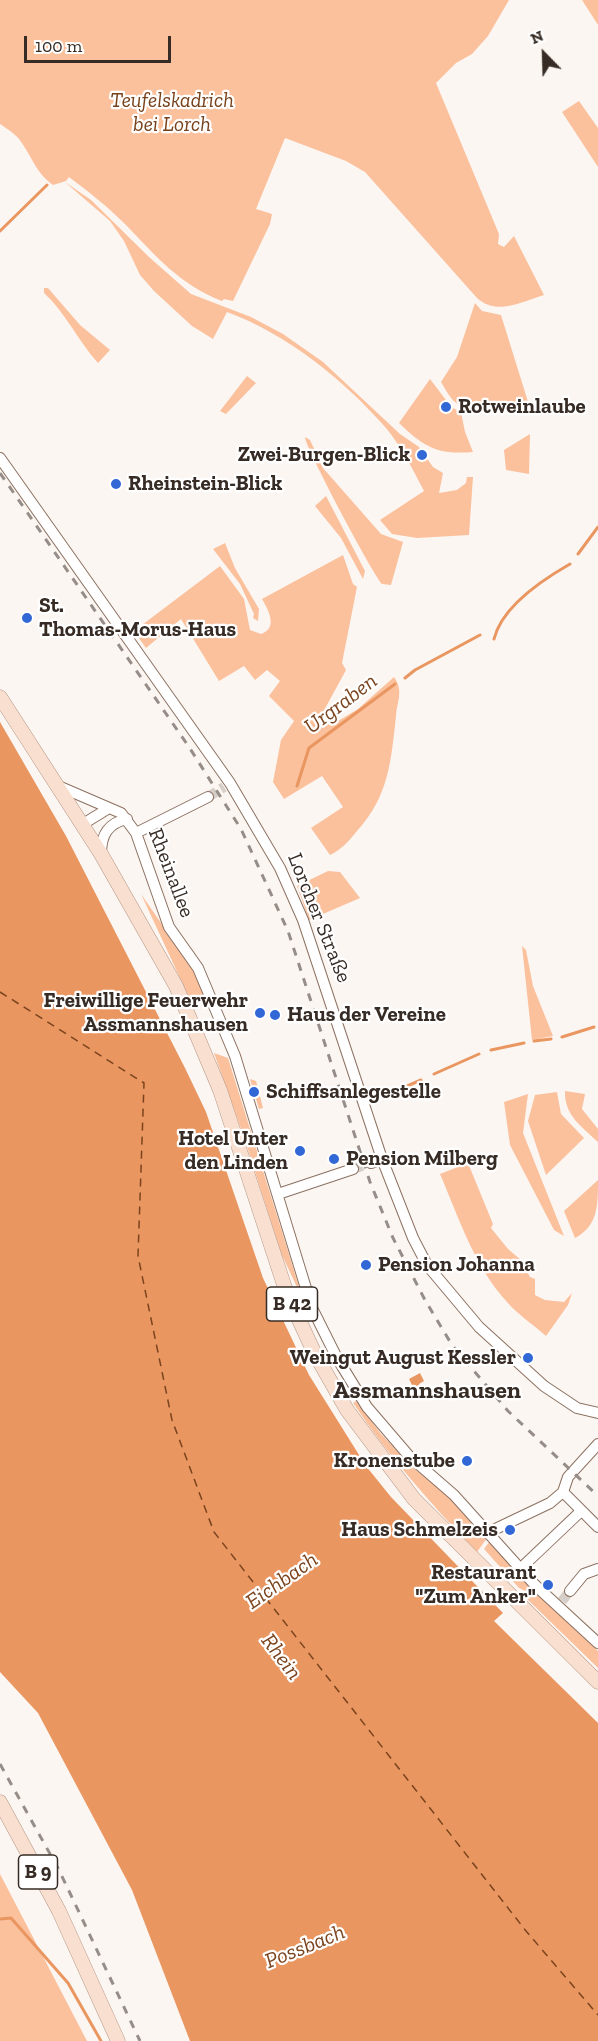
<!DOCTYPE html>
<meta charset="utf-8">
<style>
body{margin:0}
#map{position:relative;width:598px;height:2041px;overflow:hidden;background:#fcf6f2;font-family:"Zilla Slab",serif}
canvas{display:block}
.north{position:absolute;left:514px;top:24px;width:60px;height:60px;-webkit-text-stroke:4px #fff;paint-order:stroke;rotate:337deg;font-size:16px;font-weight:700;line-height:24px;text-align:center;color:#372c25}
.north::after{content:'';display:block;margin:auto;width:21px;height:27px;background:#372c25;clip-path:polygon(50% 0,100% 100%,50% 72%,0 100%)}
.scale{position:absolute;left:24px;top:36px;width:147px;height:27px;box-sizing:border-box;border:3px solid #372c25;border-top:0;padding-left:8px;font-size:18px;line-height:21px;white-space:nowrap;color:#372c25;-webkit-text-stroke:4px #fff;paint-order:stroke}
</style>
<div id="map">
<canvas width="598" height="2041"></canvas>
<div class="north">N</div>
<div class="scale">100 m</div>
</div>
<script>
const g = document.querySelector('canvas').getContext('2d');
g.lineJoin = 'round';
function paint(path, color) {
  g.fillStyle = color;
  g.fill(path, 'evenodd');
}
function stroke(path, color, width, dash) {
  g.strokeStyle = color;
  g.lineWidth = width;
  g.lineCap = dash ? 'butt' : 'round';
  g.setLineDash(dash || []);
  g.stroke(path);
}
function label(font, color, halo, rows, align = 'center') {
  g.font = font + ' "Zilla Slab",serif';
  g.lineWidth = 4.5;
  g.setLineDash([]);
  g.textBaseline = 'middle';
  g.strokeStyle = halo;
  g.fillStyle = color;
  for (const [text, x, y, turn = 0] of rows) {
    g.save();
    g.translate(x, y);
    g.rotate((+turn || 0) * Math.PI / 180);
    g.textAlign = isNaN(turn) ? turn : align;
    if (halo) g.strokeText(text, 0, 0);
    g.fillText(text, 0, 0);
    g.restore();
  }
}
const green = new Path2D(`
 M0,0h509l-21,36 -16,18 -16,9 -20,20 63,151 -1,10 6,3 10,-11 30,59c-23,7 -47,21 -67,3l-112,-126 -19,-11 -61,-23 -29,71 16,5 -2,10 -37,77 -9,-2 -2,2c-43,-17 -65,-44 -96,-76 -18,-18 -37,-33 -57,-48l-3,4 -13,4c-18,-13 -21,-29 -34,-46 -5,-6 -13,-11 -19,-15z
 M582,0h16v25z
 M579,101l19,27v39l-36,-55z
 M65,182l26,18 58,57 42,37 60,23 32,17 40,28 77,72 19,13 14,20 10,6 -4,20 18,-3 9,-7 1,-6h6l-4,58 -52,3 -25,-4 -12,-14 44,-29c-11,-21 -23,-45 -38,-63 -42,-48 -99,-94 -159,-116l-14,27 -21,-13 -38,-35 -14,-16 -16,-34 -14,-20z
 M44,288h4l32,37 30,25 -12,13c-20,-22 -32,-50 -54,-70z
 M475,303l7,8 19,4 28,90c-17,4 -60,10 -74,-3 -6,-5 -10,-14 -14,-20l16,-25z
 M247,376l9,7 -30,31 -6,-3z
 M430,379l16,21 -6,5 2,7 6,1 5,-5 8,4 4,20 8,20c-36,3 -49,-5 -74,-29z
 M530,434l-1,40 -23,-4 -2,-20z
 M305,437l5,3 13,28 58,66 22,8 -12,43 -9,-1c-10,-11 -77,-137 -77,-147z
 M326,496l39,75 -2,8 -22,-41 -26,-32z
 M225,543l10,25 24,41 -1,12 -5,-3 1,-4 -14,-30 -27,-35z
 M343,555l10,29 4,3 -15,76 4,7 -25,46 12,8 25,-15 36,-32c10,14 3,24 2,39 -5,45 -7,80 -39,115 -8,10 -16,19 -27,24l-19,-27 32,-21 -21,-31 -38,23 -11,-17 8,-42 13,-19 -25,-25 11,-15 -13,-11 -12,10 -11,-14 -25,15 -38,-62 -35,29 -12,-17 86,-65 24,33 6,31 11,4c17,-6 8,-23 1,-35z
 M328,871l12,1 20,26 -51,22 -12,-34z
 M141,894l52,75 13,32 -13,5z
 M522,946l4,4 7,36 20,50 -21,4z
 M214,1053l14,5 73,235 16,37 -36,-77 -37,-116z
 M250,1079l6,2 7,27 -4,1z
 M565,1091l20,3 -3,15 16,20v13c-16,-15 -34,-27 -33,-51z
 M557,1092l4,22 23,24 -38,37 -18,-54 7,-26z
 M528,1094l-5,39 41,103 -10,-6 -44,-85 -6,-43z
 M468,1163l25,61 -2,4 17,21 13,11 9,17 5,2v16l10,5 19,2 8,-9 -4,12 -22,31c-13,-12 -28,-21 -39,-34 -33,-36 -48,-84 -67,-128z
 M598,1180c0,25 0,46 -23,58l-11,-27z
 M356,1401l25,33 30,32 38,31 38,41 -10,14c-45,-47 -87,-94 -124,-149z
 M490,1541l40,46 -5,4 -6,-3 -35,-39z
 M535,1591l63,60v17l-73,-71z
 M0,1874l87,167h-87z`);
const water = new Path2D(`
 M0,722l66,114 119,232 21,44 57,166 46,97 57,91 25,31 112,116 -9,8 104,102v318h-408l-58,-151 -94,-177 -38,-41z
 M420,1373l4,8 -5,3 4,6 -7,3 -7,-14z`);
const stream = new Path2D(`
 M0,231l47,-46
 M578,554l20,-27
 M494,639c8,-33 48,-59 76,-75
 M405,678l10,-8 65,-35
 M297,786l12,-38 86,-64
 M562,1037l32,-10
 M534,1041l17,-2
 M491,1050l33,-7
 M434,1074l45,-20
 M398,1090l23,-10
 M0,1919l11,-1 57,65 33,58`);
const ferry = new Path2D(`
 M0,992l144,91 -6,173 34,164 42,112 312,399 72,84`);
const minorTunnel = new Path2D(`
 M208,797l16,-10
 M353,1169l18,-6
 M562,1601l8,-10`);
const minor = new Path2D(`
 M0,458l230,325 50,85 23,52 79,239 31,79 14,27 52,62 65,59 33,22 21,5
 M56,785l65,28 15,20 33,94 29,41 37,88 77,252 25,50 30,49 42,49 45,39 81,90 63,58
 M83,824l26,-16
 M136,833l72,-36
 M101,854c0,-19 7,-31 26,-35
 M371,1163l11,-4
 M278,1194l75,-25
 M563,1492l35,35
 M487,1533l63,-30 13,-11 5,-15 30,-33
 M521,1568l60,-57
 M570,1591l14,-17 14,-5`);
const major = new Path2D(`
 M0,697l101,157 75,132 44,104 67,204 27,58 33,58 67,89 184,183
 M0,1802l59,109 59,130`);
const rail = new Path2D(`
 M0,473l189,274 52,82 47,102 82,251 23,56 32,62 27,45 56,66 90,85
 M0,1764l59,106 81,171`);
const markers = [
 [446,407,6,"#3267d6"],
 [422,455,6,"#3267d6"],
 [116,484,6,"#3267d6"],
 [27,618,6,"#3267d6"],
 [260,1013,6,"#3267d6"],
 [275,1015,6,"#3267d6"],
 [254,1092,6,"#3267d6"],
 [300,1151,6,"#3267d6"],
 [334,1159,6,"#3267d6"],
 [366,1265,6,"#3267d6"],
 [528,1358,6,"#3267d6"],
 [467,1461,6,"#3267d6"],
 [510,1530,6,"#3267d6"],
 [548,1585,6,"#3267d6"]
];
const shields = [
 [292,1304,51],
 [38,1872,39]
];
const shieldNames = [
 ["B 42",292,1304],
 ["B 9",38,1872]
];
const parkNames = [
 ["Teufelskadrich",172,101],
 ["bei Lorch",172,125]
];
const poiNames = [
 ["Rotweinlaube",458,407],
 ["Zwei-Burgen-Blick",410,455,"right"],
 ["Rheinstein-Blick",128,484],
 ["St.",39,606],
 ["Thomas-Morus-Haus",39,630],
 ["Freiwillige Feuerwehr",248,1001,"right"],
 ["Assmannshausen",248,1025,"right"],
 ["Haus der Vereine",287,1015],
 ["Schiffsanlegestelle",266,1092],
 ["Hotel Unter",288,1139,"right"],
 ["den Linden",288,1163,"right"],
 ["Pension Milberg",346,1159],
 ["Pension Johanna",378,1265],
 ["Weingut August Kessler",516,1358,"right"],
 ["Kronenstube",455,1461,"right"],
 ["Haus Schmelzeis",498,1530,"right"],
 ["Restaurant",536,1573,"right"],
 ["\"Zum Anker\"",536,1597,"right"]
];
const streetNames = [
 ["Rheinallee",171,873,69],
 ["Lorcher Straße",319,918,68]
];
const waterNames = [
 ["Urgraben",341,704,-37],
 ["Eichbach",282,1581,-35],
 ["Rhein",281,1657,53],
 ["Possbach",305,1947,-22]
];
const quarterNames = [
 ["Assmannshausen",427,1391]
];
paint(green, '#fbc09c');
paint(water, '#e99660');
stroke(stream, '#e99660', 3);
stroke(ferry, '#7b441e', 1.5, [8, 6]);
stroke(minorTunnel, '#d5cec9', 10, [10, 5]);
stroke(minor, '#8c7161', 12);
stroke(major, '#b29380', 15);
stroke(minor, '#fff', 10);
stroke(major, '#f9dfd0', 14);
stroke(rail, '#968d88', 3, [8, 8]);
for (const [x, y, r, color] of markers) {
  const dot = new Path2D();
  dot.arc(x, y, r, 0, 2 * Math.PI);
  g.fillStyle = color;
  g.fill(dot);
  stroke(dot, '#fff', 2);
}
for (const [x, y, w] of shields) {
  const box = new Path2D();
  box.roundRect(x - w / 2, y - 17, w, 34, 4.5);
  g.fillStyle = '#fff';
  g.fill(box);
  stroke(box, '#372c25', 1.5);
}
label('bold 20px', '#372c25', null, shieldNames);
label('italic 21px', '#77411a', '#fff', parkNames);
label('bold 21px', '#372c25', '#fff', poiNames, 'left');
label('21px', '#372c25', '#fff', streetNames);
label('italic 22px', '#7b441e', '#fff', waterNames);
label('bold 24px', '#372c25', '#fff', quarterNames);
</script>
